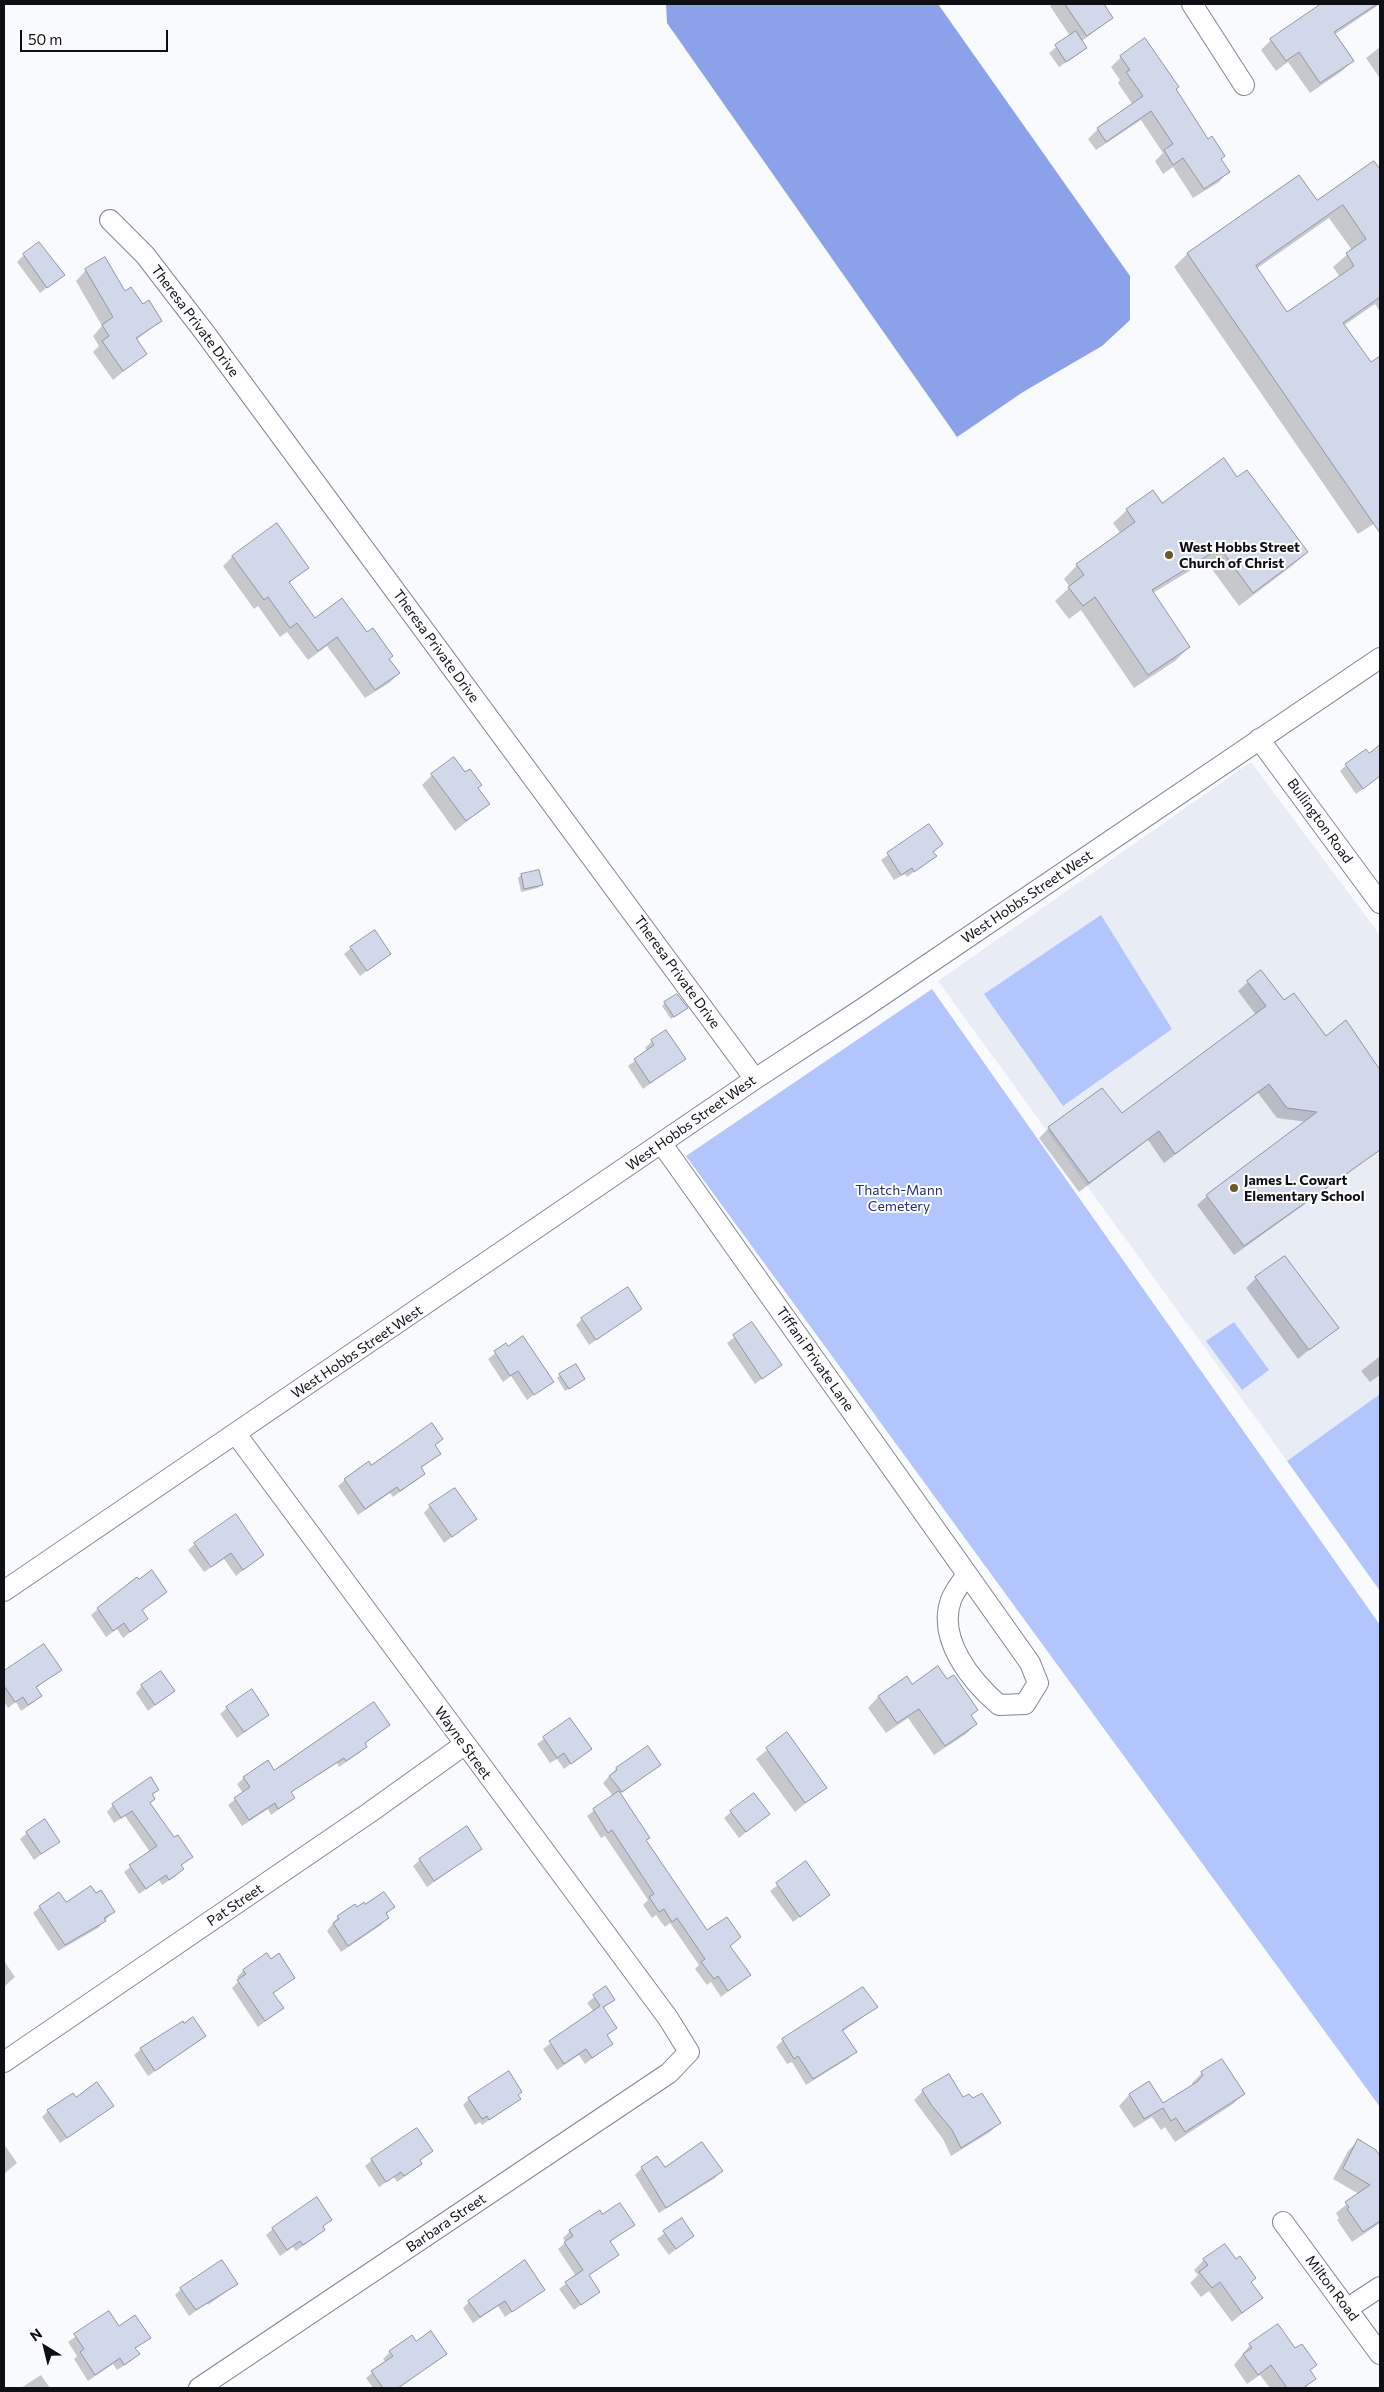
<!DOCTYPE html>
<style>
body{margin:0}
#map{position:relative;width:1384px;height:2392px;overflow:hidden;background:#f9fafe;font-family:Commissioner,sans-serif}
canvas{display:block}
.frame{position:absolute;inset:0;border:5px solid #0d0f15;pointer-events:none}
.north{position:absolute;left:20px;top:2322px;width:50px;height:50px;-webkit-text-stroke:4px #fff;paint-order:stroke;rotate:324deg;font-size:14px;font-weight:700;line-height:20px;text-align:center;color:#0d0f15}
.north::after{content:'';display:block;margin:auto;width:18px;height:22px;background:#0d0f15;clip-path:polygon(50% 0,100% 100%,50% 72%,0 100%)}
.scale{position:absolute;left:20px;top:30px;width:148px;height:22px;box-sizing:border-box;border:2px solid #0d0f15;border-top:0;padding-left:6px;font-size:15px;line-height:18px;white-space:nowrap;color:#0d0f15;-webkit-text-stroke:4px #fff;paint-order:stroke}
</style>
<div id="map">
<canvas width="1384" height="2392"></canvas>
<div class="frame"></div>
<div class="north">N</div>
<div class="scale">50 m</div>
</div>
<script>
const g = document.querySelector('canvas').getContext('2d');
g.lineJoin = 'round';
function paint(path, color) {
  g.fillStyle = color;
  g.fill(path, 'evenodd');
}
function stroke(path, color, width, dash) {
  g.strokeStyle = color;
  g.lineWidth = width;
  g.lineCap = dash ? 'butt' : 'round';
  g.setLineDash(dash || []);
  g.stroke(path);
}
function label(font, color, halo, rows, align = 'center') {
  g.font = font + ' Commissioner,sans-serif';
  g.lineWidth = 4;
  g.setLineDash([]);
  g.textBaseline = 'middle';
  g.strokeStyle = halo;
  g.fillStyle = color;
  for (const [text, x, y, turn = 0] of rows) {
    g.save();
    g.translate(x, y);
    g.rotate((+turn || 0) * Math.PI / 180);
    g.textAlign = isNaN(turn) ? turn : align;
    if (halo) g.strokeText(text, 0, 0);
    g.fillText(text, 0, 0);
    g.restore();
  }
}
const built = new Path2D(`
 M1251,762l129,173v459l-93,67 -349,-480z`);
const green = new Path2D(`
 M1101,915l71,114 -109,77 -79,-112z
 M932,989l448,636v482l-694,-951z
 M1234,1322l35,48 -27,20 -36,-49z
 M1380,1394v197l-93,-130z`);
const water = new Path2D(`
 M666,4h272l192,272v44l-28,26 -79,46 -66,45 -290,-414z`);
const shadow = new Path2D(`
 M1052,4h50l10,13 -30,24 4,6 -7,7 -20,13 -10,-14 21,-17 -20,-30z
 M1327,4h53l-46,31 18,26 -10,10 -32,22 -22,-31 -12,9 -15,-21 10,-10z
 M1380,47v29l-1,1 -13,-19z
 M1121,57l53,33 54,82 -9,10 -26,16 -20,-31 -10,7 -8,-13 8,-8 -22,-33 -45,30 -8,-11 10,-10 35,-24 -15,-22 2,-3 -9,-13z
 M1374,163l6,8v141l-5,-8 -32,22 28,38 9,-6v172l-5,-7 -17,11 -184,-267 14,-14 129,-51zM1329,218l23,32 -19,17 7,10 -53,37 -31,-45z
 M24,255l39,20 -23,18 -23,-31z
 M86,270l38,22 37,29 -25,19 9,14 -32,26 -20,-28 6,-6 -6,-10 9,-10 -26,-45z
 M1237,479l70,73 -14,13 -54,41 -33,-45 -53,32 36,54 -14,14 -41,27 -53,-78 -12,9 -14,-18 15,-14 -6,-8 13,-14 44,-31 -8,-11 14,-13 34,-5z
 M233,556l74,11 -18,16 25,36 53,15 32,39 -10,10 -24,15 -38,-52 -19,14 -21,-28 -7,5 -22,-31 -4,3 -31,-43z
 M1380,747v29l-24,18 -16,-23 6,-6 23,-10z
 M432,775l45,13 11,16 -33,27 -33,-46z
 M928,826l4,27 3,3 -28,21 -2,-3 -11,6 -13,-20z
 M521,875l20,10 -3,3 -17,4 -3,-14z
 M351,948l39,5 -30,23 -16,-22z
 M1248,982l36,20 41,35 21,-16 34,51v78l-146,105 -37,-50 10,-9 100,-74 -30,-4 -19,-25 -94,70 -16,-23 -69,52 -40,-54 10,-10 73,-13 134,-100 -18,-24z
 M665,1003l22,5 -16,11 -9,-13z
 M666,1031l18,28 -41,30 -15,-23 20,-15 -3,-3 7,-7z
 M1285,1257l52,70 -39,32 -52,-71 10,-10z
 M641,1309l-52,36 -13,-20 6,-6z
 M752,1324l28,41 -25,19 -28,-41z
 M506,1345l46,36 -25,19 -16,-24 -8,6 -15,-23z
 M1379,1357l1,18 -10,7 -9,-11z
 M560,1375l20,7 -15,9 -8,-13z
 M442,1439l-8,7 5,8 -19,15 4,4 -7,7 -24,17 -3,-4 -32,22 -20,-29 7,-6 26,-14z
 M430,1506l45,13 -31,24 -20,-30z
 M195,1544l67,11 -26,21 -12,-17 -20,13 -16,-22z
 M166,1592l-25,19 6,8 -24,19 -6,-9 -11,8 -15,-22 7,-6z
 M44,1646l16,24 -24,18 5,8 -7,6 -13,9 -5,-9 -8,6 -4,-6v-29z
 M907,1678l5,7 35,-4 29,29 -6,6 6,8 -10,10 -32,21 -26,-37 -22,15 -18,-25 10,-11z
 M142,1686l31,5 -25,20 -12,-18z
 M227,1708l41,7 -31,23 -17,-24z
 M570,1719l20,30 -26,20 -7,-10 -7,4 -13,-19z
 M388,1725l-24,19 2,3 -7,6 -20,14 -2,-4 -47,30 4,5 -23,17 -3,-6 -26,17 -14,-21 15,-12 -6,-9 7,-6 30,-6z
 M787,1734l38,53 -30,25 -39,-53z
 M660,1765l-40,29 28,44 -3,3 62,91 33,5 -11,10 20,28 -28,22 -10,-15 -4,3 -12,-16 4,-4 -29,-42 -5,4 -9,-12 -4,3 -9,-13 5,-5 -43,-64 -4,2 -14,-22 26,-20 -10,-13 13,-14z
 M157,1790l-6,6 -2,8 24,35 18,18 -11,9 2,3 -6,7 -14,9 -3,-5 -20,14 -15,-22 26,-20 -25,-36 -11,7 -7,-11 6,-7z
 M753,1794l15,20 -29,24 -15,-20z
 M27,1833l31,8 -24,19 -14,-21z
 M481,1849l-54,38 -14,-21 7,-6z
 M806,1863l22,32 -35,27 -23,-31z
 M66,1904l47,8 -15,16 -40,23 -25,-38 7,-6z
 M393,1907l-8,8 2,3 -6,7 -40,27 -14,-21 11,-14 19,-8z
 M270,1960l24,17 -21,17 9,14 -24,19 -26,-39 8,-8 -3,-3 7,-7z
 M4,1961l11,16 -11,10z
 M605,1988l8,11 -10,10 12,18 -9,9 5,8 -26,20 -6,-9 -22,15 -14,-21 51,-37 -7,-9z
 M877,2007l-35,25 13,19 -6,7 -43,27 -14,-23 -5,2 -11,-17 7,-7z
 M205,2036l-57,40 -14,-21 7,-6z
 M1202,2073l41,21 -10,10 -58,38 -10,-15 -4,3 -9,-13 -18,11 -15,-22 10,-11 19,-12 15,22 30,-20 -1,-2z
 M923,2091l49,9 27,23 -9,9 -39,24 -8,-17 -29,-39z
 M75,2099l37,7 -52,37 -18,-26 6,-6z
 M469,2099h50l-37,26 -2,-3 -5,3 -12,-20z
 M1358,2141l17,10 5,7v65l-28,19 -15,-22 2,-2 -3,-5 23,-19 -26,-15 15,-28z
 M4,2144l13,19 -13,11z
 M432,2151l-13,10 2,3 -7,6 -17,12 -3,-5 -15,10 -14,-21 7,-6z
 M642,2168l22,1 57,2 -6,7 -56,35 -24,-38z
 M599,2212l3,4 32,8 -25,19 8,12 -29,21 11,15 -25,19 -15,-21 17,-13 -18,-27 8,-7 -3,-4 7,-7z
 M331,2219l-9,8 2,3 -7,6 -21,15 -3,-4 -13,9 -14,-21 7,-6z
 M682,2219l11,16 -24,20 -12,-16z
 M1204,2260l46,22 11,16 -29,24 -23,-31 -8,6 -11,-14 8,-8 -4,-5z
 M237,2284l-29,21 -1,-2 -18,13 -14,-21 6,-6z
 M543,2290l-38,27 -7,-11 -25,17 -10,-15 6,-6z
 M109,2312l10,15 30,11 -14,11 3,5 -7,7 -14,9 -4,-6 -25,17 -14,-22 3,-3 -9,-14z
 M1277,2326l17,24 21,15 -6,6 5,8 -9,9h-35l-10,-13 -13,9 -13,-19 16,-20z
 M416,2343l29,11 -46,34h-26l-7,-10 20,-16 -3,-3 7,-7z
 M41,2375l9,13h-29z`);
const building = new Path2D(`
 M1065,4h39l9,14 -26,18z
 M1321,4h56l-43,28 20,29 -34,22 -21,-31 -13,9 -16,-22z
 M1076,31l11,17 -21,14 -11,-17z
 M1145,38l34,49 -3,2 32,50 4,-3 13,20 -4,3 9,13 -26,17 -21,-31 -10,7 -9,-15 9,-6 -22,-33 -45,31 -9,-14 46,-32 -17,-24 4,-2 -10,-14z
 M1374,161l6,8v128l-37,26 28,39 9,-6v177l-193,-280 112,-78 18,25zM1343,205l23,34 -20,14 8,13 -67,46 -31,-46z
 M39,242l26,33 -18,13 -24,-34z
 M105,257l20,34 6,-4 12,17 6,-4 13,21 -26,17 11,16 -24,17 -21,-30 7,-5 -7,-11 11,-8 -28,-48z
 M1224,458l13,19 10,-7 61,82 -55,41 -33,-45 -68,42 38,57 -42,28 -53,-78 -12,9 -15,-19 16,-12 -8,-11 59,-42 -9,-13 27,-19 9,13z
 M277,523l32,45 -20,14 26,36 27,-20 25,34 6,-4 20,28 -4,3 11,14 -25,17 -38,-53 -19,14 -21,-28 -7,5 -22,-31 -4,3 -32,-44z
 M1380,745v31l-17,13 -18,-25 21,-15 3,4z
 M454,757l11,15 5,-3 12,16 -4,3 12,16 -24,17 -35,-47z
 M929,824l14,20 -10,8 4,4 -23,16 -2,-4 -11,7 -14,-22z
 M539,870l4,15 -19,4 -3,-15z
 M375,930l16,24 -24,17 -17,-24z
 M1261,970l23,30 10,-7 32,43 20,-16 34,50v80l-136,96 -38,-51 111,-83 -30,-4 -18,-24 -94,70 -16,-23 -70,52 -41,-56 54,-39 20,25 144,-107 -19,-25z
 M677,994l11,14 -14,9 -10,-15z
 M666,1030l20,29 -36,24 -16,-24 20,-14 -3,-5z
 M1285,1256l54,72 -30,22 -54,-73z
 M628,1287l14,22 -46,31 -15,-22z
 M752,1322l30,43 -20,14 -29,-44z
 M523,1336l31,46 -20,13 -16,-24 -8,5 -16,-25 12,-8 2,3z
 M576,1364l9,15 -16,10 -10,-15z
 M432,1423l11,16 -8,6 6,9 -20,13 4,7 -25,17 -3,-4 -32,22 -21,-30 25,-18 2,4z
 M455,1488l22,31 -25,18 -23,-32z
 M236,1514l28,41 -21,15 -12,-17 -20,14 -17,-24z
 M152,1570l15,22 -25,18 6,9 -18,13 -6,-9 -11,8 -16,-23 40,-31 2,2z
 M44,1644l18,26 -26,17 6,9 -14,9 -5,-8 -8,5 -11,-16v-15z
 M938,1666l9,13 7,-4 24,35 -7,5 6,9 -32,22 -26,-37 -22,14 -19,-27 29,-20 5,8z
 M161,1671l14,20 -20,14 -14,-20z
 M252,1689l17,26 -25,17 -18,-25z
 M374,1702l16,23 -25,18 2,4 -21,14 -2,-3 -53,34 4,6 -17,11 -3,-6 -26,17 -15,-22 16,-11 -7,-10 25,-17 6,10z
 M570,1718l22,31 -21,15 -7,-11 -7,5 -14,-21z
 M787,1732l40,56 -22,15 -39,-55z
 M648,1746l13,19 -39,27 -13,-16 8,-6 -1,-2z
 M151,1777l8,13 -7,4 3,5 -5,4 24,34 4,-2 15,22 -12,8 3,4 -15,11 -3,-5 -20,14 -17,-24 28,-19 -25,-35 -11,7 -9,-14z
 M619,1791l31,47 -4,2 61,90 20,-13 14,20 -11,9 21,29 -23,16 -10,-15 -4,3 -13,-17 4,-3 -28,-41 -5,4 -8,-13 -5,3 -10,-15 5,-3 -42,-64 -4,3 -15,-24z
 M754,1793l16,21 -24,18 -16,-21z
 M45,1819l15,23 -19,12 -15,-22z
 M467,1826l15,23 -48,32 -15,-22z
 M806,1861l24,34 -30,22 -24,-34z
 M91,1886l5,7 5,-3 14,22 -11,6 2,3 -41,24 -26,-39 20,-14 7,10z
 M384,1892l11,15 -9,6 3,5 -41,28 -15,-23 6,-4 -2,-3 18,-12 2,3 7,-5 1,2z
 M267,1953l4,6 8,-6 16,25 -22,15 11,15 -19,13 -28,-41 9,-6 -3,-4z
 M606,1986l9,14 -12,7 14,21 -10,7 6,9 -21,14 -6,-9 -22,15 -15,-23 51,-35 -7,-11z
 M863,1987l15,20 -36,23 15,22 -44,27 -15,-23 -4,3 -12,-20z
 M193,2017l13,19 -51,35 -15,-23 43,-27 1,2z
 M1222,2059l23,35 -60,38 -9,-14 -5,3 -8,-13 -19,11 -15,-25 20,-13 14,22 34,-21 6,-7 -2,-3z
 M509,2071l13,21 -4,3 3,4 -32,21 -2,-4 -5,3 -14,-21z
 M949,2074l14,23 6,-3 4,4 9,-5 19,30 -40,25 -9,-18 -20,-24 -10,-16z
 M97,2082l17,24 -47,32 -20,-28 26,-17 3,4z
 M417,2128l16,23 -13,9 2,4 -18,12 -3,-4 -15,10 -15,-23z
 M1358,2139l18,11 4,6v65l-17,11 -16,-23 2,-2 -4,-5 25,-17 -27,-16z
 M702,2142l21,29 -57,37 -25,-41 16,-11 8,11z
 M317,2197l15,23 -9,6 2,4 -22,15 -3,-4 -13,9 -15,-22z
 M620,2203l15,22 -25,16 9,14 -30,20 11,17 -19,13 -16,-23 18,-12 -19,-28 9,-6 -4,-6 31,-20 2,4z
 M682,2218l12,18 -18,13 -13,-18z
 M1225,2244l11,15 4,-3 16,22 -5,4 12,16 -21,15 -22,-31 -8,6 -13,-16 9,-7 -5,-6z
 M222,2260l16,24 -42,26 -16,-22z
 M525,2260l20,30 -33,22 -7,-11 -25,16 -12,-16z
 M109,2311l10,15 16,-11 16,23 -16,10 5,6 -16,11 -4,-7 -25,17 -15,-23 4,-3 -10,-15z
 M1278,2324l17,24 7,-4 15,21 -7,5 6,9 -13,9h-16l-16,-23 -13,10 -15,-21 9,-6 -3,-4z
 M431,2331l16,23 -49,34h-15l-12,-17 22,-15 -4,-5 23,-16 4,6z`);
const minor = new Path2D(`
 M1192,4l52,81
 M110,220l35,35 60,78 550,746
 M1259,739l121,164
 M662,1144l305,430
 M967,1574l63,89 8,20 -13,21 -26,1c-28,-24 -62,-66 -48,-105 3,-9 11,-18 16,-26z
 M4,1591l751,-512 107,-70 518,-351
 M4,2062l365,-249 95,-68
 M1283,2222l97,132
 M1348,2308l32,-21
 M199,2388l470,-315 20,-21 -21,-34 -432,-584`);
const markers = [
 [1169,555,5,"#6b5927"],
 [1234,1188,5,"#6b5927"]
];
const streetNames = [
 ["Theresa Private Drive",195,321,53],
 ["Theresa Private Drive",436,646,54],
 ["Bullington Road",1320,821,54],
 ["West Hobbs Street West",1027,897,-34],
 ["Theresa Private Drive",677,972,54],
 ["West Hobbs Street West",691,1123,-35],
 ["West Hobbs Street West",357,1352,-34],
 ["Tiffani Private Lane",815,1359,55],
 ["Wayne Street",463,1743,54],
 ["Pat Street",235,1905,-34],
 ["Barbara Street",446,2223,-34],
 ["Milton Road",1332,2288,53]
];
const poiNames = [
 ["West Hobbs Street",1179,547],
 ["Church of Christ",1179,563],
 ["James L. Cowart",1244,1180],
 ["Elementary School",1244,1196]
];
const parkNames = [
 ["Thatch-Mann",899,1190],
 ["Cemetery",899,1206]
];
paint(built, '#e8ecf5');
paint(green, '#b2c5fc');
paint(water, '#8ba2ea');
paint(shadow, '#0003');
paint(building, '#d1d8ea');
stroke(building, '#8f95a5', 1);
stroke(minor, '#7f8595', 22);
stroke(minor, '#fff', 20);
for (const [x, y, r, color] of markers) {
  const dot = new Path2D();
  dot.arc(x, y, r, 0, 2 * Math.PI);
  g.fillStyle = color;
  g.fill(dot);
  stroke(dot, '#fff', 2);
}
label('14px', '#0d0f15', '#fff', streetNames);
label('bold 14px', '#0d0f15', '#fff', poiNames, 'left');
label('14px', '#1f2d7f', '#fff', parkNames);
</script>
